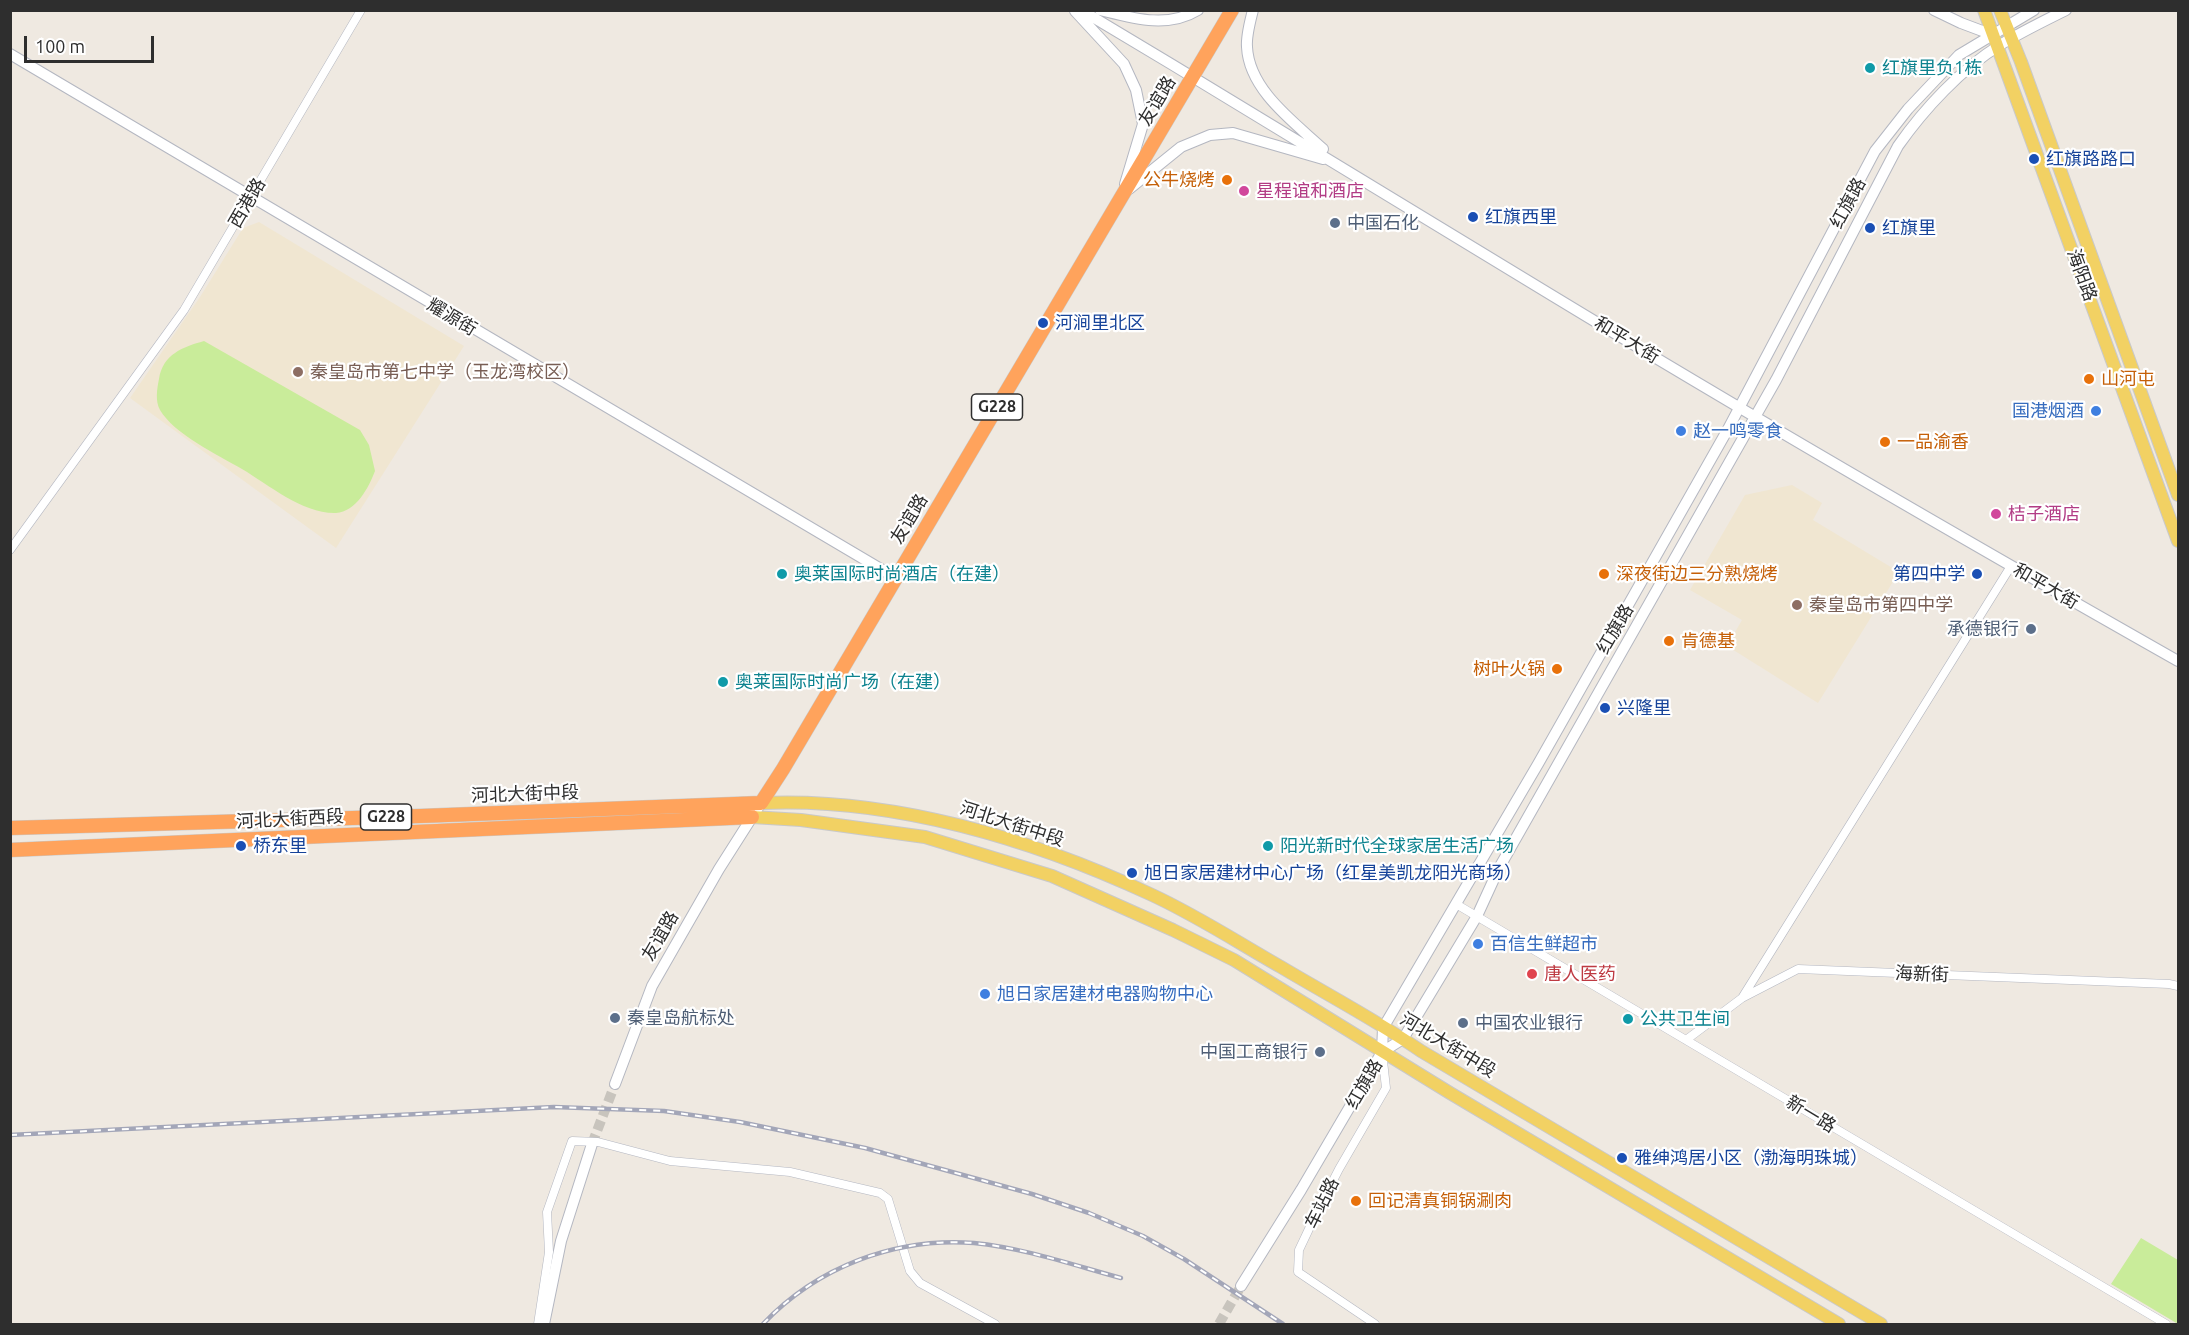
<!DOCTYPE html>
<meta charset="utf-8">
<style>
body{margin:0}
#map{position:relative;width:2189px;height:1335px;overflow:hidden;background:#efe9e1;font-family:Ubuntu,sans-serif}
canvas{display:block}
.frame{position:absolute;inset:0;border:12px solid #2e2e2e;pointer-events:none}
.scale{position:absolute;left:24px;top:36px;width:130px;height:27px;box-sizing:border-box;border:3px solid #2e2e2e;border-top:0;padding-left:8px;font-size:18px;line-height:21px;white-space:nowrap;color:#2e2e2e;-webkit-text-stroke:4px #fff;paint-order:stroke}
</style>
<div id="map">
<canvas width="2189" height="1335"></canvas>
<div class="frame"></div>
<div class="scale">100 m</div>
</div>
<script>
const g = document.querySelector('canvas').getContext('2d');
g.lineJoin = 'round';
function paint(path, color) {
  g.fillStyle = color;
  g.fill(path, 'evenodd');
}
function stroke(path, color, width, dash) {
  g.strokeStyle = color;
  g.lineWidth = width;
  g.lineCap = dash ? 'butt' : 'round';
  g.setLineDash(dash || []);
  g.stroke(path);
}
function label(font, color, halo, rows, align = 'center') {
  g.font = font + ' Ubuntu,"Noto Sans SC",sans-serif';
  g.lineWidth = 4.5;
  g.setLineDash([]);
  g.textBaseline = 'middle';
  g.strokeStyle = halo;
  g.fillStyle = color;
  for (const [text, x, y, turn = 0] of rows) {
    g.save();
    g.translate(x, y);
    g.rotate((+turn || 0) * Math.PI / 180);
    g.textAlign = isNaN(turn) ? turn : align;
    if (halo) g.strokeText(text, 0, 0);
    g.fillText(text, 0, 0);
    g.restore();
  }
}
const education = new Path2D(`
 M259,222l205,124 -128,202 -206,-150 70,-101 43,-69z
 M1792,485l30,18 -9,17 86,52 -81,131 -91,-57 15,-26 -52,-30 55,-95z`);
const pitch = new Path2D(`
 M204,341l156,89 9,15 6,26c-6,16 -19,41 -39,42 -33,1 -67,-28 -94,-44 -24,-14 -68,-35 -82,-59 -5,-9 -3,-21 -1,-31 4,-25 24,-32 45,-38z
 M2141,1238l37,22v64l-67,-40z`);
const secondaryTunnel = new Path2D(`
 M592,1144l23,-60
 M1219,1324l22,-38`);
const street = new Path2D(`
 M10,550l174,-240 177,-300
 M1456,904l710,420
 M1742,998l269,-432
 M1686,1040l56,-42 56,-29 371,15 9,2
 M538,1324l11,-72 -2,-40 25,-71 26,1 72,19 120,11 90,21 8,6 22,72 10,12 75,41
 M1375,1324l-77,-52 1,-22 18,-38 22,-43 47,-81 -4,-36`);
const secondary = new Path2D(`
 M1081,10c158,94 314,191 472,286 206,125 415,246 625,365
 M1100,10c32,8 67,19 98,0
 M1253,10c-3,12 -7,26 -6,37 2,43 47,75 76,102
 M1934,10l27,13 32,12
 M1075,11l49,53 12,26 7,34 -18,60
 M10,54l886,524
 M1129,189l52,-42 29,-12 23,-2 90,26
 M1382,1052l21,-13 74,-123 22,-48 277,-488 122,-234c26,-37 63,-77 102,-101 21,-13 44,-24 66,-35
 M615,1084l37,-98 67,-117 42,-66
 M1241,1286l60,-96 81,-138 1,-24 155,-264 190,-335 147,-278 33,-42 51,-54 75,-45
 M544,1324l17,-83 31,-97`);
const primary = new Path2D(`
 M1984,10l194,531
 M2000,10l21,52 157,433
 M761,803c131,-6 271,36 389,91 46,21 87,48 131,73 47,28 95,53 140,84l460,273
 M752,817l49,3 124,17 127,39 121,54 61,30 216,133 389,231`);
const highway = new Path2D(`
 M10,828l411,-12 340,-13 22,-34 449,-759
 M10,850l742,-33`);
const rail = new Path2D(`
 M10,1135l544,-28 110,4 76,11 125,26 167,46 57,19 54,23 41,23 99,65
 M763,1324c54,-57 132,-87 211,-81 50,5 99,22 147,35`);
const markers = [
 [1870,68,6,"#0f9aa8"],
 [2034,159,6,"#1a4fb4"],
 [1227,180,6,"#e8710a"],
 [1244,191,6,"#d1479c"],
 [1473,217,6,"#1a4fb4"],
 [1335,223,6,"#5c6f8a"],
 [1870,228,6,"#1a4fb4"],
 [1043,323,6,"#1a4fb4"],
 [298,372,6,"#8d6e63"],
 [2089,379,6,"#e8710a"],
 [2096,411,6,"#3f7fe0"],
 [1681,431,6,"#3f7fe0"],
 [1885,442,6,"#e8710a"],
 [1996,514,6,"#d1479c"],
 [782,574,6,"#0f9aa8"],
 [1604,574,6,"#e8710a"],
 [1977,574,6,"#1a4fb4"],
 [1797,605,6,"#8d6e63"],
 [2031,629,6,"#5c6f8a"],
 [1669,641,6,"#e8710a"],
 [1557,669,6,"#e8710a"],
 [723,682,6,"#0f9aa8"],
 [1605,708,6,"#1a4fb4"],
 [241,846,6,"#1a4fb4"],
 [1268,846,6,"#0f9aa8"],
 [1132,873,6,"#1a4fb4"],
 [1478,944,6,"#3f7fe0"],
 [1532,974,6,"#e0444e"],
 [985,994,6,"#3f7fe0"],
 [615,1018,6,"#5c6f8a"],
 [1628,1019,6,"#0f9aa8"],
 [1463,1023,6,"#5c6f8a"],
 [1320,1052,6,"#5c6f8a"],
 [1622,1158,6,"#1a4fb4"],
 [1356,1201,6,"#e8710a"]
];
const shields = [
 [997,407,51],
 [386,817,51]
];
const shieldNames = [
 ["G228",997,407],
 ["G228",386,817]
];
const cultureNames = [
 ["红旗里负1栋",1882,68],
 ["奥莱国际时尚酒店（在建）",794,574],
 ["奥莱国际时尚广场（在建）",735,682],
 ["阳光新时代全球家居生活广场",1280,846],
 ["公共卫生间",1640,1019]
];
const streetNames = [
 ["友谊路",1157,101,-59],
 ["西港路",247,203,-60],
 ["红旗路",1848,203,-62],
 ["海阳路",2082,275,70],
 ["耀源街",452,317,31],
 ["和平大街",1627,340,31],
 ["友谊路",909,519,-59],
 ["和平大街",2046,586,30],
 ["红旗路",1615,629,-60],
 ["河北大街中段",525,794,-2],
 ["河北大街西段",290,819,-3],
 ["河北大街中段",1012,824,18],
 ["友谊路",660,936,-60],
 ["海新街",1922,974,2],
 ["河北大街中段",1448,1045,31],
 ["红旗路",1364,1084,-60],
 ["新一路",1811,1114,31],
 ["车站路",1322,1203,-64]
];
const transitNames = [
 ["红旗路路口",2046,159],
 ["红旗西里",1485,217],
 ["红旗里",1882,228],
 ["河涧里北区",1055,323],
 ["第四中学",1965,574,"right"],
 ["兴隆里",1617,708],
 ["桥东里",253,846],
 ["旭日家居建材中心广场（红星美凯龙阳光商场）",1144,873],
 ["雅绅鸿居小区（渤海明珠城）",1634,1158]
];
const foodNames = [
 ["公牛烧烤",1215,180,"right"],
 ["山河屯",2101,379],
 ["一品渝香",1897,442],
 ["深夜街边三分熟烧烤",1616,574],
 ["肯德基",1681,641],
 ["树叶火锅",1545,669,"right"],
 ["回记清真铜锅涮肉",1368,1201]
];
const hotelNames = [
 ["星程谊和酒店",1256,191],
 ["桔子酒店",2008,514]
];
const serviceNames = [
 ["中国石化",1347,223],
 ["承德银行",2019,629,"right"],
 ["秦皇岛航标处",627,1018],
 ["中国农业银行",1475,1023],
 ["中国工商银行",1308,1052,"right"]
];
const educationNames = [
 ["秦皇岛市第七中学（玉龙湾校区）",310,372],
 ["秦皇岛市第四中学",1809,605]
];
const shopNames = [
 ["国港烟酒",2084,411,"right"],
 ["赵一鸣零食",1693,431],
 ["百信生鲜超市",1490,944],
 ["旭日家居建材电器购物中心",997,994]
];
const healthNames = [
 ["唐人医药",1544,974]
];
paint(education, '#f0e6d1');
paint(pitch, '#c9ec9a');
stroke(secondaryTunnel, '#c8c4bd', 10, [10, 5]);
stroke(street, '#b4b7c1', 9);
stroke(secondary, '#b4b7c1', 12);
stroke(primary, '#c9c9c9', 14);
stroke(highway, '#c9c9c9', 15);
stroke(street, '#fff', 8);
stroke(secondary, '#fff', 10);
stroke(primary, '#f2d163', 12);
stroke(highway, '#ffa35c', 14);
stroke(rail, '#a3a6b8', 4.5);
stroke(rail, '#fff', 2, [7]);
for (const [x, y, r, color] of markers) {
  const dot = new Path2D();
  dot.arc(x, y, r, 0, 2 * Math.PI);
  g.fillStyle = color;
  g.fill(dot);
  stroke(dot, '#fff', 2);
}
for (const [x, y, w] of shields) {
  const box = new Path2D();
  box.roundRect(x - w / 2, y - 13, w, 26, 4.5);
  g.fillStyle = '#fff';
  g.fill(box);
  stroke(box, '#2e2e2e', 1.5);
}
label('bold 16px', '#2e2e2e', null, shieldNames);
label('18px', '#0d838f', '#fff', cultureNames, 'left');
label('18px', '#2e2e2e', '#fff', streetNames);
label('18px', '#164399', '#fff', transitNames, 'left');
label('18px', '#c56008', '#fff', foodNames, 'left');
label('18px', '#b23c85', '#fff', hotelNames, 'left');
label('18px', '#4e5e75', '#fff', serviceNames, 'left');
label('18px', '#785e54', '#fff', educationNames, 'left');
label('18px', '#366cbe', '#fff', shopNames, 'left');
label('18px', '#be3a42', '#fff', healthNames, 'left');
</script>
